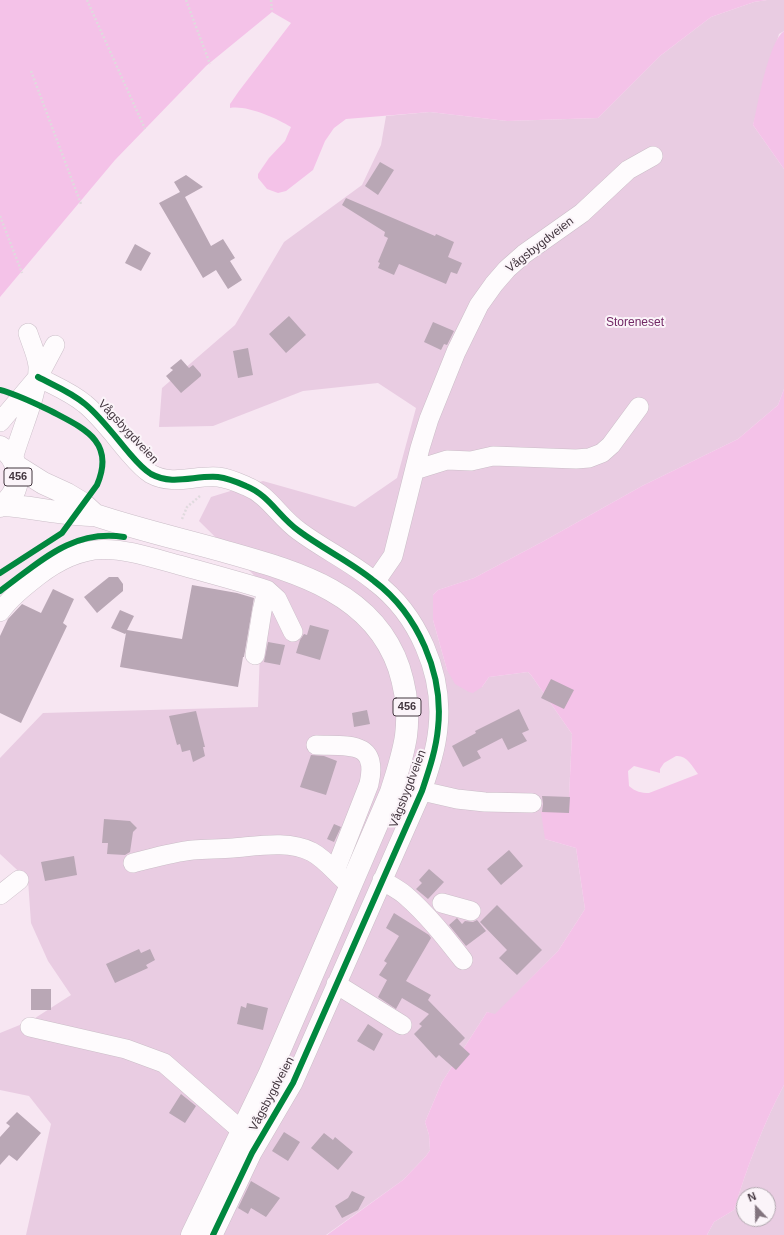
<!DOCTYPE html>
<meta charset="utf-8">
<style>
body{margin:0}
#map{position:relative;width:784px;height:1235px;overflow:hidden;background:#f7e6f2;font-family:Arial,sans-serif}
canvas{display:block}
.north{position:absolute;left:736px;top:1187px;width:40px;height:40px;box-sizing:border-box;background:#fbf4f9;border:1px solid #b1a8af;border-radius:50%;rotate:338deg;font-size:11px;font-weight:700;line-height:16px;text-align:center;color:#43363f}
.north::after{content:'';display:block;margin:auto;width:14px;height:18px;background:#82747e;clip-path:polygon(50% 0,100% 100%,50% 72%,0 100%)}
</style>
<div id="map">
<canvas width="784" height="1235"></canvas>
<div class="north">N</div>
</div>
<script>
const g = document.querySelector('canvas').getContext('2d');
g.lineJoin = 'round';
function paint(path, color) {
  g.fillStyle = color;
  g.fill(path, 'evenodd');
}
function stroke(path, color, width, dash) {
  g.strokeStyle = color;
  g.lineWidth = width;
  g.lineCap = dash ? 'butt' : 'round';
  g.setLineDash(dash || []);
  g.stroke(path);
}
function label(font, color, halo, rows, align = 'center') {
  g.font = font + ' Arial,sans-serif';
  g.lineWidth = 4;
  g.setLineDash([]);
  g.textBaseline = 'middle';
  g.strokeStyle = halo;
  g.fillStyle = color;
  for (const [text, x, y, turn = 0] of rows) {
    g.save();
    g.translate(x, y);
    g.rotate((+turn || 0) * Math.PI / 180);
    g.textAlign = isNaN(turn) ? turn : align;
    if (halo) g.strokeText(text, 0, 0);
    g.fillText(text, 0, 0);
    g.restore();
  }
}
const green = new Path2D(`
 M767,0h17v31l-5,3 -26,91 31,44v220l-6,16 -40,34 -96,47 -100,56 -68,36 -36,12 -5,5v25l14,50 35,17 7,-10 39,-5 3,3 41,59 -3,63 -24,42 31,9 9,61 -27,42 -63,64 -8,-3 -45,70 -17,40 4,13 1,15 -4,6 -23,24 -77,55h-300l25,-111 -22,-28 -29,-6v-57l32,-13 39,-25 -23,-34 -17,-38 -3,-43 -28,-26v-96l43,-45 215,-6 3,-85 7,-33 -69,-68 12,-24 52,-16 92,26 42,-29 19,-70 -38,-25 -75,8 -90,35 -54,1 3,-39 73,-63 49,-83 78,-57 19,-40 5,-29 44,-4 77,9 91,-3 62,-62 51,-39 43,-15z
 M784,1085v150h-77l7,-13 20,-12c13,-43 29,-85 50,-125zM744,1195h24v24h-24z`);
const water = new Path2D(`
 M0,0h767l-13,2 -43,15 -51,39 -62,62 -91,3 -77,-9 -84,7 -12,9 -9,13 -12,29 -27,21 -8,2 -11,-4 -9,-11v-4l11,-16 16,-17 6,-14c-15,-9 -44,-22 -61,-19v-4l9,-13 52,-68 -19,-11 -66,54 -91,94 -115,137z
 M784,31v138l-31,-44c5,-21 15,-82 31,-94z
 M784,389v696c-21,40 -37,82 -50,125l-20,12 -7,13h-380l76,-55 23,-24 4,-6 -1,-15 -4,-13 17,-40 45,-70 8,2 63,-63 27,-42 -9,-61 -31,-9 -4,-27 28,-15 3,-63 -41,-59 -3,-3 -39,5 -7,10 -9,6 -4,-1 -14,-8 -8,-14 -14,-50v-25l5,-5 36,-12 68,-36 100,-56 96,-47 40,-34zM676,756c11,-1 16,10 22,18l-49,19c-8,0 -13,-1 -20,-7l-1,-15 6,-5 26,7v-4l4,-6z`);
const building = new Path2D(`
 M380,162l14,8 -16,25 -13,-9z
 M186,175l17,12 -18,10 26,49 12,-7 12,19 -5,3 12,19 -14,9 -12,-19 -13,8 -44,-75 21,-11 -6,-10z
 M346,198l89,38 1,-2 18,8 -6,15 14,6 -5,11 -6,-2 -5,12 -47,-20 -5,11 -16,-7 2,-5 -2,-1 10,-24 -4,-2 1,-4 -43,-27z
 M135,244l16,9 -10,18 -16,-8z
 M289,316l17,19 -20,18 -17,-19z
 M433,322l21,9 -7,14 -3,-1 -3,6 -17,-8z
 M248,348l5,27 -15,3 -5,-27z
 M181,359l8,9 4,-3 8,9v2l-20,17 -15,-17 7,-6 -3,-2z
 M109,577h9l5,7v7l-26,22 -13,-16z
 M192,585l45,8 17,5 -10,59h-1l-5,30 -118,-20 6,-34 -1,1 -14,-6 9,-18 14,6 -7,14 55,9z
 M53,589l21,10 -11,24 4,3 -46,97 -21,-10v-77l8,-17 14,-15 19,9z
 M310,625l19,5 -9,30 -24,-7 4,-13 4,-6 3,1z
 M268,642l17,3 -5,20 -16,-3z
 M551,679l23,11 -10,19 -23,-11z
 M519,709l10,21 -7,3 5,8 -19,9 -6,-12 -25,13 4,7 -18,9 -11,-21 24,-13 -1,-2z
 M367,710l3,14 -16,3 -2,-14z
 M196,711l9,36h-2l2,9 -12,6 -3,-12 -8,2 -2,-8 -3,1 -8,-29z
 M311,755l13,1 13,5 -11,34 -26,-8z
 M542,796l28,1 -1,16 -27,-1 1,-8z
 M104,819l26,2 7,7 -4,4 -3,20 -5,3 -18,-1 1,-11h-6z
 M334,824l7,3 -7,15 -7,-3z
 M509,850l14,16 -22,19 -14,-16z
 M74,856l3,19 -32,6 -4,-19z
 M429,869l15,13 -16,17 -12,-10 6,-6 -3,-3z
 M497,905l45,45 -25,25 -18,-17 8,-8 -27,-28z
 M394,913l35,22 2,3 -25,43 25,14 -3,5 37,38 -6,6 11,10 -14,16 -17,-15 -3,3 -22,-24 8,-8 -3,-2 10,-10 -27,-16 -6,11 -18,-12 9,-17 -8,-5 8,-12 -3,-2 15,-25 -13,-8z
 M457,918l5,6 3,-3 8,1 4,-2 9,11 -20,15 -17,-21z
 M139,949l2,4 9,-4 5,11 -9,5 2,3 -33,15 -9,-19z
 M31,989h20v21h-20z
 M247,1003l21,5 -5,22 -26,-6 4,-18 5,2z
 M368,1024l15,10 -9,17 -17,-10z
 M181,1094l15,12 -11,17 -16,-10z
 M17,1112l24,21 -24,28 -8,-6 -9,10v-28l10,-11 -4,-3z
 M284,1132l16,10 -12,19 -16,-10z
 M324,1133l9,7 2,-3 18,15 -15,18 -27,-22z
 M251,1181l29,17 -14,19 -15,-9 -3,6 -10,-6z
 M352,1191l13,6 -7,13 -16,8 -7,-12 13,-8z`);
const path = new Path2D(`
 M87,0l58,129
 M186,0l24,64
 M271,0l1,12
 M31,71l50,133
 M0,216l22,57
 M182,519l5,-12 13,-11`);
const minor = new Path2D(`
 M38,377c15,8 33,15 47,27 16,13 32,35 45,50 6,7 13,15 21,20 22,12 44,1 67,3 9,1 19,5 28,9 23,9 33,31 53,45 24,18 52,31 75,50 44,33 70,93 64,147 -2,22 -9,42 -16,63l-129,292 -41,70 -39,82
 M0,422l38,-45 17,-32
 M13,459c7,-27 26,-66 25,-93 -1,-11 -7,-23 -10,-33
 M415,470l32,-10 24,1 22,-5 83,3 13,-1 13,-5 9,-8 28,-38
 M375,582l18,-26 27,-108 9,-29 27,-67 23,-47 15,-21 13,-15 17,-15 58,-41 46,-43 25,-14
 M0,612c10,-14 24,-25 38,-36 52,-40 83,-27 141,-11 29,8 59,16 88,25l10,9 16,33
 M255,655l7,-44 5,-21
 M316,745c32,1 63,-5 53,39l-34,87
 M422,791l35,8 28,3 47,1
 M133,863c20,-5 40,-11 60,-13 13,-1 27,-1 40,-2 25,-2 56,-8 79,4 15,8 25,23 39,34
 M382,880c7,5 16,9 23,15 22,19 40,42 58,65
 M0,895l19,-15
 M442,903l29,8
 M336,984l66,41
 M30,1027l96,22 38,14 78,68`);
const major = new Path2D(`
 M0,447c23,12 23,47 0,59
 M16,466l27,17 24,11 15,9 13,12
 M3,505c31,2 61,10 92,10 42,14 85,24 128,36 70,20 150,40 176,117 7,22 10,45 7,68 -3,20 -9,37 -15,56l-122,283 -77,160`);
const cycleway = new Path2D(`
 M38,377c15,8 33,15 47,27 16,13 32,35 45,50 6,7 13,15 21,20 22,12 44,1 67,3 9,1 19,5 28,9 23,9 33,31 53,45 24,18 52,31 75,50 44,33 70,93 64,147 -2,22 -9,42 -16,63l-129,292 -41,70 -39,82
 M0,390c16,4 36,14 51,21 32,17 65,30 46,74l-35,48 -62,40
 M0,591c39,-28 71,-62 124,-54`);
const shields = [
 [18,477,28],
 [407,707,28]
];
const shieldNames = [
 ["456",18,477],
 ["456",407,707]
];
const streetNames = [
 ["Vågsbygdveien",540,245,-38],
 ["Vågsbygdveien",128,432,47],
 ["Vågsbygdveien",408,789,-69],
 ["Vågsbygdveien",272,1094,-62]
];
const parkNames = [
 ["Storeneset",635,323]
];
paint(green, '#e9cce2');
paint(water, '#f4c2e8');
paint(building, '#b9a7b5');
stroke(minor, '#cbbec8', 20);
stroke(major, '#cbbec8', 23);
stroke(path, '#e0dade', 2.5, [2, 2]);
stroke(minor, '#fefbfd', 19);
stroke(major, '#fefbfd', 22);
stroke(cycleway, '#00873e', 6);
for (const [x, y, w] of shields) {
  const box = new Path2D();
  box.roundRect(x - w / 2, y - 9, w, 18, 3);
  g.fillStyle = '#fbf4f9';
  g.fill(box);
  stroke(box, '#43363f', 1);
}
label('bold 11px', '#43363f', null, shieldNames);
label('12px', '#43363f', '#fbf4f9', streetNames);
label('12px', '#722965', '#fbf4f9', parkNames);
</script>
